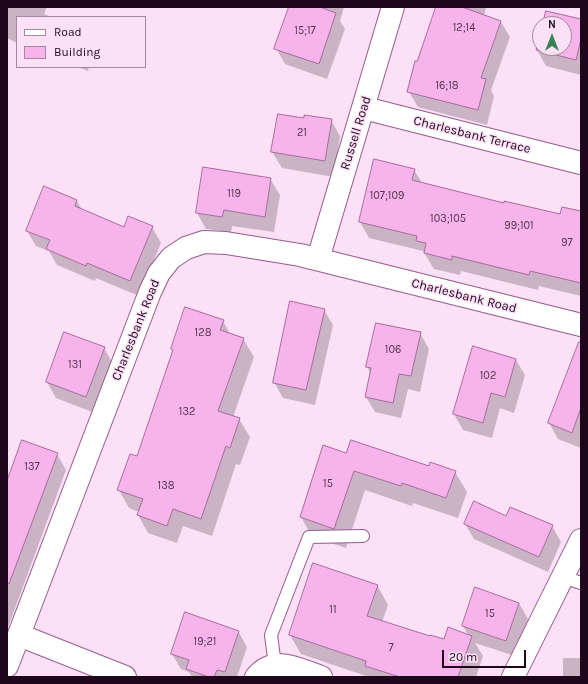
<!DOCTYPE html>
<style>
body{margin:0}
#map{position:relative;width:588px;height:684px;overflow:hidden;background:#fce0f6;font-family:Karla,sans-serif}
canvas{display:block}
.frame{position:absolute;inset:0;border:8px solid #1e071b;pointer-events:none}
.legend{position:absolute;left:16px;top:16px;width:130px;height:52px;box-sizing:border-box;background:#fce0f6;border:1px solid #a3899e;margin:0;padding:5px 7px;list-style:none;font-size:12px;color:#1e071b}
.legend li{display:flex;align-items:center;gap:8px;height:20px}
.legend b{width:20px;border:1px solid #a3899e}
.north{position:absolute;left:532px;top:16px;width:40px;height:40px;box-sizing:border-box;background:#fce0f6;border:1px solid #a3899e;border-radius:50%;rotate:0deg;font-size:11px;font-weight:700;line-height:16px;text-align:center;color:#1e071b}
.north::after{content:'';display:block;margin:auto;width:14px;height:18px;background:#368353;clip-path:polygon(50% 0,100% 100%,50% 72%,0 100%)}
.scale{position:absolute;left:442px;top:650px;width:84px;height:18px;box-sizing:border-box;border:2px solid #1e071b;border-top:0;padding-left:5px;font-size:12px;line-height:14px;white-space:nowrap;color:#1e071b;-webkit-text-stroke:3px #fce0f6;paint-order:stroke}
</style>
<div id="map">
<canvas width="588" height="684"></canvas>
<div class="frame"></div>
<ul class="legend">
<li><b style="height:5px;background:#fff"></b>Road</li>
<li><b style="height:11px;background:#f7b4ea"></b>Building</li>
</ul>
<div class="north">N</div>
<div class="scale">20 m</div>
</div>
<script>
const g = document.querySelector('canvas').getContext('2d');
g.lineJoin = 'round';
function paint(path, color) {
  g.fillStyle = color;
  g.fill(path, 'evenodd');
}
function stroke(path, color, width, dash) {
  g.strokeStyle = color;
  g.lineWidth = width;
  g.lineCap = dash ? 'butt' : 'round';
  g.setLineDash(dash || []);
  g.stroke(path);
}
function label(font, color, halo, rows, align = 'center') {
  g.font = font + ' Karla,sans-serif';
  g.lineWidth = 3;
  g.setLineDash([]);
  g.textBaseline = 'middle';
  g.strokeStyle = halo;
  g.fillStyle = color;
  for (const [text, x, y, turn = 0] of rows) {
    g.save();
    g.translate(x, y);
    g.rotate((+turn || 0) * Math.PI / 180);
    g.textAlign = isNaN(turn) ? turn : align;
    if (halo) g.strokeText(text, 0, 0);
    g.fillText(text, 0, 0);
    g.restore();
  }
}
const shadow = new Path2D(`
 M7,7h40l-3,7 7,3h-34v26l-10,-5z
 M290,7h54l-4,14 5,8 -18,50 -42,-15 -9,-16z
 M437,7h49l-2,9 17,6 9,15 -19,53 3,6 -7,29 -69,-18 -9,-15 8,-29z
 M581,21v54l-35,-9 -9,-16 3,-12v10h24v-24h-20z
 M78,67h11l-1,4z
 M305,119l26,1 9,16 -6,41 -52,-9 -10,-16z
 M414,170l9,14 81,20 57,12 20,-3v83l-42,-10 -1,4 -77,-19 -1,4 -26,-6 -11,-18 -54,-13 -9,-16z
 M270,179l10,16 -6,37 -42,-6 -1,6 -25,-3 -9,-16z
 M45,187l32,14 5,9 42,18 28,-1 9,16 -22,53 -43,-18 -1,3 -38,-16 -8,-14 -13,-5 -9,-15z
 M324,310l9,15 -18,80 -32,-7 -9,-16z
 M223,321l7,13 13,5 11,18 -21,60 6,2 11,18 -10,28 -4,-1 -24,72 -29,-10 -6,17 -29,-10 -10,-18 1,-3 -10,-4 -10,-18 19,-33 36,-106 -2,-2z
 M420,333l9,16 -9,43 -12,-3 -7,29 -26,-6 -9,-15 5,-23 -4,-7z
 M104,348l9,16 -18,49 -39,-15 -9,-16z
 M516,360l9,15 -11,38 -14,-5 -8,30 -29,-8 -9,-16z
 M581,374v74l-23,-9 -9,-16z
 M57,454l9,16 -59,160v-146z
 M347,454l108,18 12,20 -9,26 -45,-15 -1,3 -47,-16 -19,58 -34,-11 -11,-20z
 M507,517l45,9 9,16 -13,30 -74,-33 -9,-15z
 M377,585l11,20 -6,17 62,19 24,-6 -5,-9 56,-23 9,16 -13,37 -40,-13 8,13 -7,21h-107l-68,-23 -11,-19z
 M238,631l9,16 -10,30h-45l-3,-5 -8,-3 -9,-15z
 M563,658h18v19h-18z`);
const building = new Path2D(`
 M289,7h31l16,6 -17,51 -45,-15z
 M436,7h26l39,14 -20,57 5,1 -8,31 -71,-18 8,-31h2z
 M546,11l35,8v20l-5,21 -40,-10 4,-16v14h24v-24h-21z
 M278,114l26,4v-3l28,4 -7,42 -54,-9z
 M374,159l41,10 -3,11 92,23v-2l56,13 2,-7 19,4v72l-51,-12 -1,4 -77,-19v4l-28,-7 2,-10 -10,-2 1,-5 -58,-14z
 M203,167l68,11 -6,39 -41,-7 -2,7 -26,-4z
 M44,186l33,14 -2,6 49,21 4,-11 25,10 -23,55 -43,-18 -1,3 -40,-17 4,-9 -24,-9z
 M290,301l35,8 -19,81 -33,-7z
 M185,307l39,13 -4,10 24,8 -26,73 22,7 -10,30 -4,-2 -25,73 -28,-10 -6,17 -30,-11 6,-16 -26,-9 13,-36 7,2 36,-106 -2,-1z
 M376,323l45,9 -10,44 -12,-2 -6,29 -28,-6 6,-29 -5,-1z
 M64,332l41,15 -19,50 -40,-15z
 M579,342h2v66l-9,25 -24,-10z
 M473,346l43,13 -11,38 -14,-4 -8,30 -30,-9z
 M22,440l36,13 -49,131 -2,-1v-102z
 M351,440l78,26 1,-4 26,9 -10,27 -44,-15 -1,3 -47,-15 -20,58 -34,-12 23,-72 23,8z
 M474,501l32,15 4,-9 43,18 -14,32 -75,-33z
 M313,563l65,22 -11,31 63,20v-1l14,4 4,-12 24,9 -14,41h-58l-35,-11 1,-5 -77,-26z
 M475,587l44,16 -13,38 -44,-15z
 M185,612l54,19 -14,41 -8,-2 -3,7h-5l-23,-8 3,-9 -18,-6z`);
const service = new Path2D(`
 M563,577l18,6
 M275,665l-4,-30 38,-98 54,-1`);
const minor = new Path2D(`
 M364,108l217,55
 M318,259l75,-252
 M19,635l106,42
 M7,666l143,-374 9,-19 12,-15 15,-10 18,-6 22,1 74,12 281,70
 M256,677c18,-22 42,-8 65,0`);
const tertiary = new Path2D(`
 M513,677l68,-137`);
const numberNames = [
 ["12;14",464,28],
 ["15;17",305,31],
 ["16;18",447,86],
 ["21",302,133],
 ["119",234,194],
 ["107;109",387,196],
 ["103;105",448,219],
 ["99;101",519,226],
 ["97",567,243],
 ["128",203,333],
 ["106",393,350],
 ["131",75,365],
 ["102",488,376],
 ["132",187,412],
 ["137",32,467],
 ["15",328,484],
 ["138",166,486],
 ["11",333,610],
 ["15",490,614],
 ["19;21",205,642],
 ["7",391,648]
];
const streetNames = [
 ["Russell Road",356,133,-73],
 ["Charlesbank Terrace",472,135,14],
 ["Charlesbank Road",464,296,14],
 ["Charlesbank Road",136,330,-68]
];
paint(shadow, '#0003');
paint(building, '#f7b4ea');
stroke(building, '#a86a9d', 1);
stroke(service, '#975b8d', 14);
stroke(minor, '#975b8d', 24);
stroke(tertiary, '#975b8d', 24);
stroke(service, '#fff', 12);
stroke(minor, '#fff', 22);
stroke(tertiary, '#fff', 22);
label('11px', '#54324f', null, numberNames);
label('13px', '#1e071b', '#fce0f6', streetNames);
</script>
